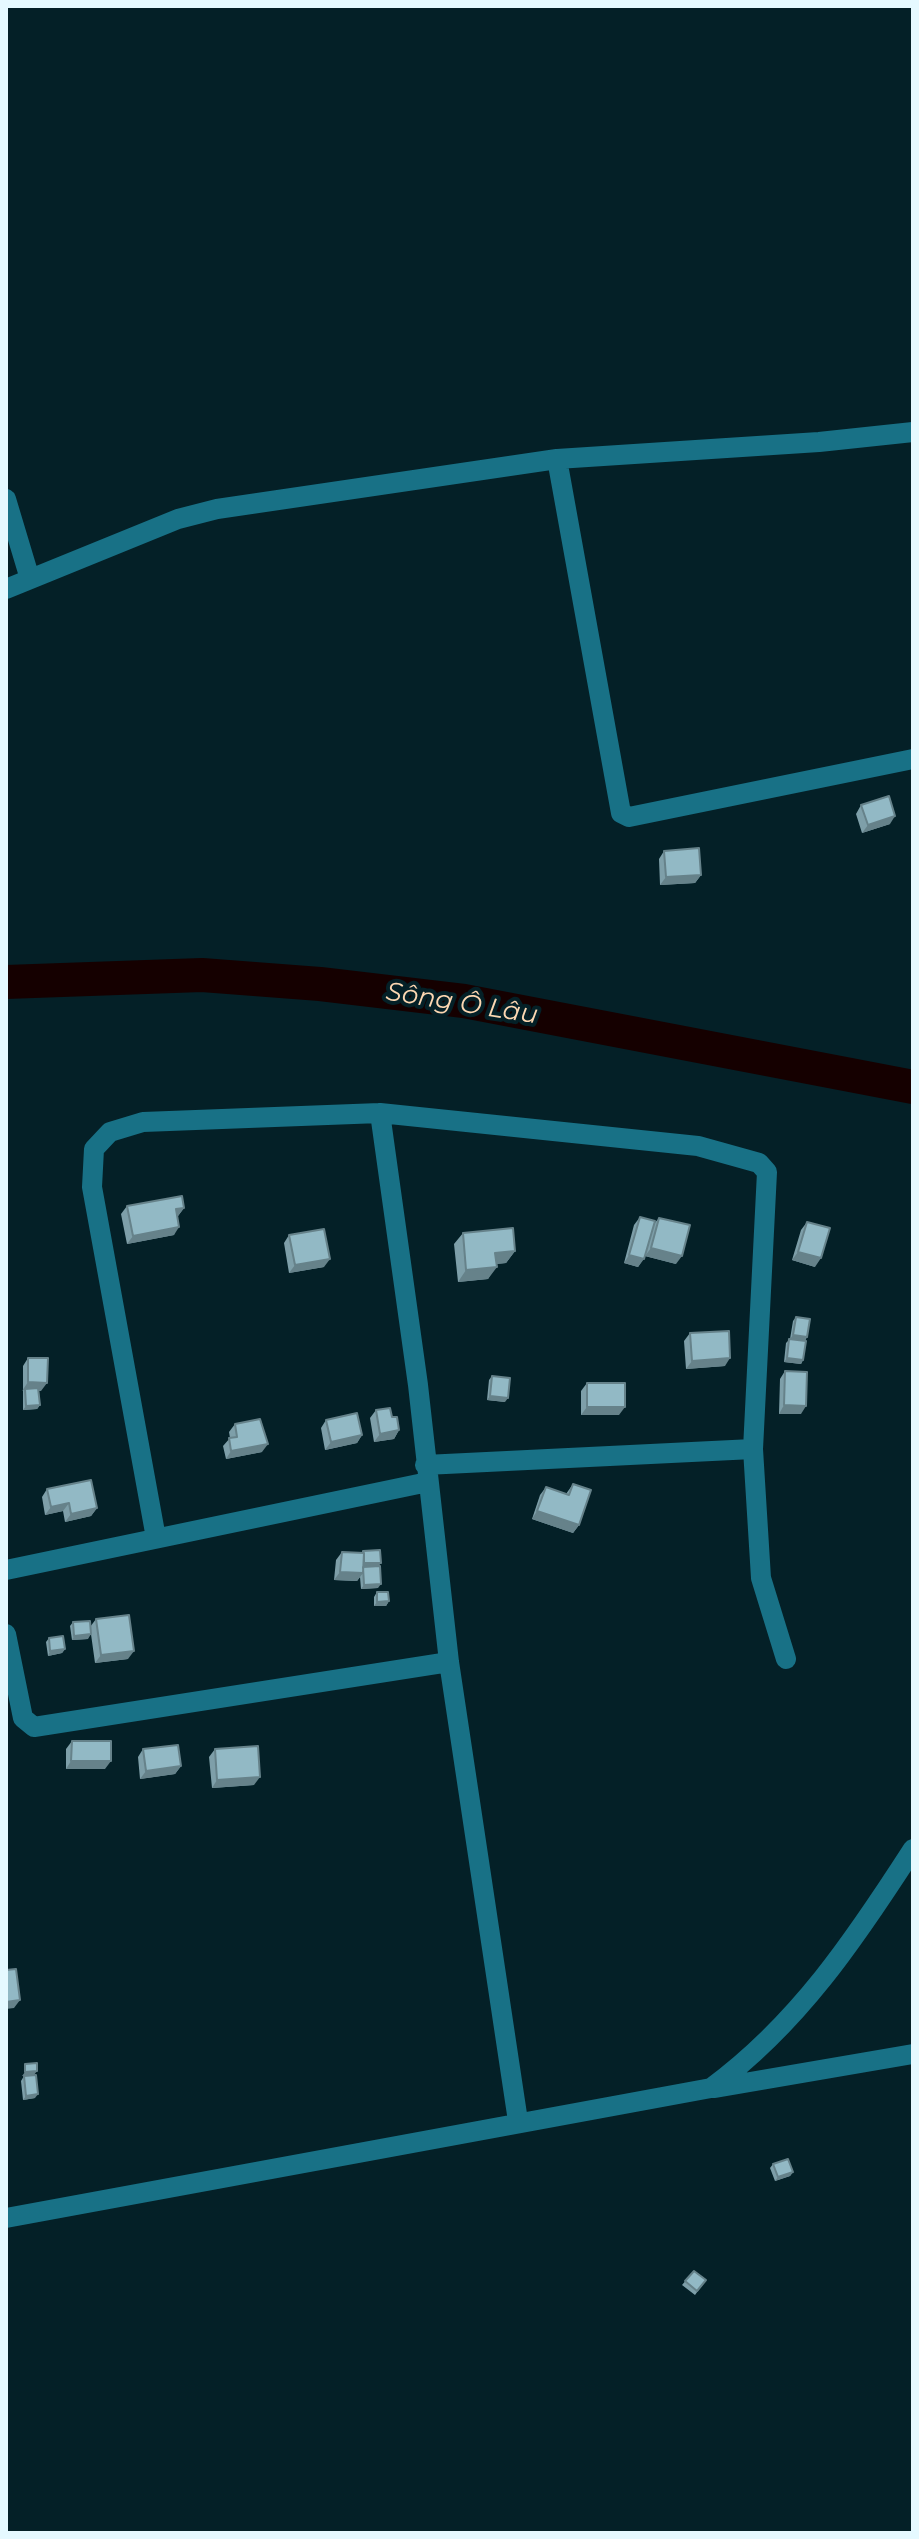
<!DOCTYPE html>
<meta charset="utf-8">
<style>
body{margin:0}
#map{position:relative;width:919px;height:2539px;overflow:hidden;background:#042027;font-family:Montserrat,sans-serif}
canvas{display:block}
.frame{position:absolute;inset:0;border:8px solid #e5f9ff;pointer-events:none}
</style>
<div id="map">
<canvas width="919" height="2539"></canvas>
<div class="frame"></div>
</div>
<script>
const g = document.querySelector('canvas').getContext('2d');
g.lineJoin = 'round';
function stroke(path, color, width, dash) {
  g.strokeStyle = color;
  g.lineWidth = width;
  g.lineCap = dash ? 'butt' : 'round';
  g.setLineDash(dash || []);
  g.stroke(path);
}
function paint(path, color) {
  g.fillStyle = color;
  g.fill(path, 'evenodd');
}
function label(font, color, halo, rows, align = 'center') {
  g.font = font + ' Montserrat,sans-serif';
  g.lineWidth = 8;
  g.setLineDash([]);
  g.textBaseline = 'middle';
  g.strokeStyle = halo;
  g.fillStyle = color;
  for (const [text, x, y, turn = 0] of rows) {
    g.save();
    g.translate(x, y);
    g.rotate((+turn || 0) * Math.PI / 180);
    g.textAlign = isNaN(turn) ? turn : align;
    if (halo) g.strokeText(text, 0, 0);
    g.fillText(text, 0, 0);
    g.restore();
  }
}
const river = new Path2D(`
 M6,982l196,-7 118,9 144,17 449,86`);
const minor = new Path2D(`
 M557,459l64,354 8,4 284,-58
 M6,499l24,80
 M6,589l172,-70 39,-10 340,-50 262,-17 94,-10
 M380,1113l38,272 31,277 69,459
 M425,1465l328,-16
 M156,1538l-64,-351 2,-38 16,-17 33,-10 237,-9 318,33 61,17 8,9 -14,277 8,129 25,81
 M6,1570l422,-88
 M6,1634l17,84 11,9 415,-65
 M715,2088l198,-34
 M6,2218l705,-130c87,-64 144,-149 202,-239`);
const wall = new Path2D(`
 M861,805l29,19 -28,9 -6,-19z
 M664,851l37,24 -6,8 -35,2 -1,-26z
 M127,1206l57,2 -6,8 -4,19 -47,9 -6,-30z
 M640,1217l13,8 6,-7 17,46 -31,-8 -7,11 -14,-4 10,-38z
 M807,1222l8,45 -23,-7 9,-30z
 M463,1233l52,18 -9,12 -10,1 -8,15 -30,3 -4,-38z
 M289,1235l35,32 -35,6 -5,-30z
 M796,1317l11,20 -2,4 -2,19 -2,4 -17,-2 2,-19 4,-4 3,-18z
 M690,1333l35,33 -39,3 -2,-28z
 M28,1358l13,33h-2l1,14 -3,4 -14,1v-44z
 M785,1371l16,43h-22l1,-35z
 M492,1376l13,26 -18,-2 2,-20z
 M587,1383l32,32h-38v-24z
 M376,1410l16,7 7,13 -5,9 -20,3 -4,-24z
 M326,1420l36,15 -5,8 -32,7 -4,-22z
 M235,1424l27,28 -36,7 -3,-13 7,-8 -1,-6z
 M573,1484l6,41 -6,8 -41,-14 8,-24 6,-8 20,7z
 M47,1489l50,19 -6,8 -26,6 -2,-11 -18,4 -3,-18z
 M363,1551l15,16v21l-17,1 -1,-12 -3,4 -23,-1 2,-20 6,-8 19,1z
 M377,1592l12,9 -3,5h-12v-9z
 M96,1619l32,40 -33,4 -5,-36z
 M73,1622l15,17 -16,1 -2,-14z
 M49,1638l16,11 -3,4 -14,3 -2,-14z
 M72,1741l33,28h-39v-20z
 M143,1749l38,17 -6,8 -35,5 -2,-22z
 M215,1749l39,36 -42,3 -3,-31z
 M24,2076l11,22 -12,2 -2,-19z
 M773,2164l20,8 -3,4 -15,5 -5,-13z
 M694,2271l12,9 -11,15 -13,-10z`);
const shadedWall = new Path2D(`
 M895,816l-5,8 -28,9 6,-8z
 M701,875l-6,8 -35,2 6,-8z
 M184,1208l-6,8 -7,2 5,-9z
 M179,1227l-5,8 -47,9 6,-8z
 M651,1248l31,8 -6,8 -31,-8z
 M515,1251l-9,12 -19,2 8,-12z
 M798,1252l23,6 -6,9 -23,-7z
 M629,1255l15,4 -6,8 -14,-4z
 M330,1259l-6,8 -35,6 6,-8z
 M497,1267l-9,12 -30,3 8,-12z
 M793,1335l14,2 -3,4 -14,-2z
 M730,1358l-5,8 -39,3 6,-8z
 M787,1358l16,2 -2,4 -17,-2z
 M28,1382l19,1 -6,8h-16v-2l-3,2z
 M490,1396l18,2 -3,4 -18,-2z
 M40,1405l-3,4 -14,1 3,-4z
 M784,1405l22,1 -5,8h-22z
 M587,1407h38l-6,8h-38z
 M399,1430l-5,9 -20,3 6,-8z
 M362,1435l-5,8 -32,7 6,-8z
 M268,1444l-6,8 -36,7 5,-8z
 M69,1503l-6,8 -18,4 6,-8z
 M97,1508l-6,8 -26,6 6,-8z
 M537,1511l42,14 -6,8 -41,-14z
 M363,1563h18l-3,4h-18z
 M340,1572l23,1 -6,8 -23,-1z
 M381,1584l-3,4 -17,1 3,-4z
 M389,1601l-3,5h-12l3,-4z
 M91,1634l-3,5 -16,1 2,-4z
 M65,1649l-3,4 -14,3 2,-5z
 M134,1651l-6,8 -33,4 6,-8z
 M71,1761h40l-6,8h-39z
 M181,1766l-6,8 -35,5 6,-8z
 M260,1777l-6,8 -42,3 5,-8z
 M20,2000l-6,8 -8,1v-7z
 M37,2071l-3,4 -12,1 3,-4z
 M38,2094l-3,4 -12,2 3,-4z
 M793,2172l-3,4 -15,5 3,-4z`);
const building = new Path2D(`
 M889,796l6,20 -27,9 -7,-20z
 M699,848l2,27 -35,2 -2,-26z
 M6,1135h1v23h-1z
 M182,1196l2,12 -8,1 3,18 -46,9 -6,-30z
 M640,1217l15,4 -11,38 -15,-4z
 M659,1218l31,7 -8,31 -31,-8z
 M807,1222l23,6 -9,30 -23,-6z
 M513,1228l2,23 -20,2 2,14 -31,3 -3,-37z
 M324,1229l6,30 -35,6 -6,-30z
 M796,1317l14,2 -3,18 -14,-2z
 M729,1331l1,27 -38,3 -2,-28z
 M789,1339l17,2 -3,19 -16,-2z
 M28,1358h20l-1,25 -19,-1z
 M785,1371l22,1 -1,34 -22,-1z
 M492,1376l18,2 -2,20 -18,-2z
 M587,1383h38v24h-38z
 M38,1388l2,17 -14,1 -1,-17z
 M390,1408l2,9h5l2,13 -19,4 -4,-24z
 M357,1413l5,22 -31,7 -5,-22z
 M260,1419l8,25 -37,7 -2,-13 8,-1 -2,-13z
 M91,1480l6,28 -26,6 -2,-11 -18,4 -4,-18z
 M573,1484l18,6 -12,35 -42,-14 9,-24 23,8z
 M380,1550l1,13h-17v-10h-1v-2z
 M342,1552l22,1 -1,20 -23,-1z
 M380,1566l1,18 -17,1 -1,-18z
 M377,1592h11l1,9 -12,1z
 M129,1615l5,36 -33,4 -5,-36z
 M90,1621l1,13 -17,2 -1,-14z
 M63,1636l2,13 -15,2 -1,-13z
 M72,1741h39v20h-40z
 M178,1745l3,21 -35,5 -3,-22z
 M258,1746l2,31 -43,3 -2,-31z
 M16,1969l4,31 -14,2v-32z
 M37,2063v8l-12,1v-8z
 M36,2075l2,19 -12,2 -2,-20z
 M788,2159l5,13 -15,5 -5,-13z
 M694,2271l12,9 -9,11 -12,-10z`);
const waterNames = [
 ["Sông Ô Lâu",462,1004,9]
];
stroke(river, '#150000', 34);
stroke(minor, '#187186', 20);
paint(wall, '#7e9fa9');
paint(shadedWall, '#66828a');
paint(building, '#92b9c5');
stroke(building, '#66828a', 2);
label('italic 26px', '#fcd7b2', '#042027', waterNames);
</script>
